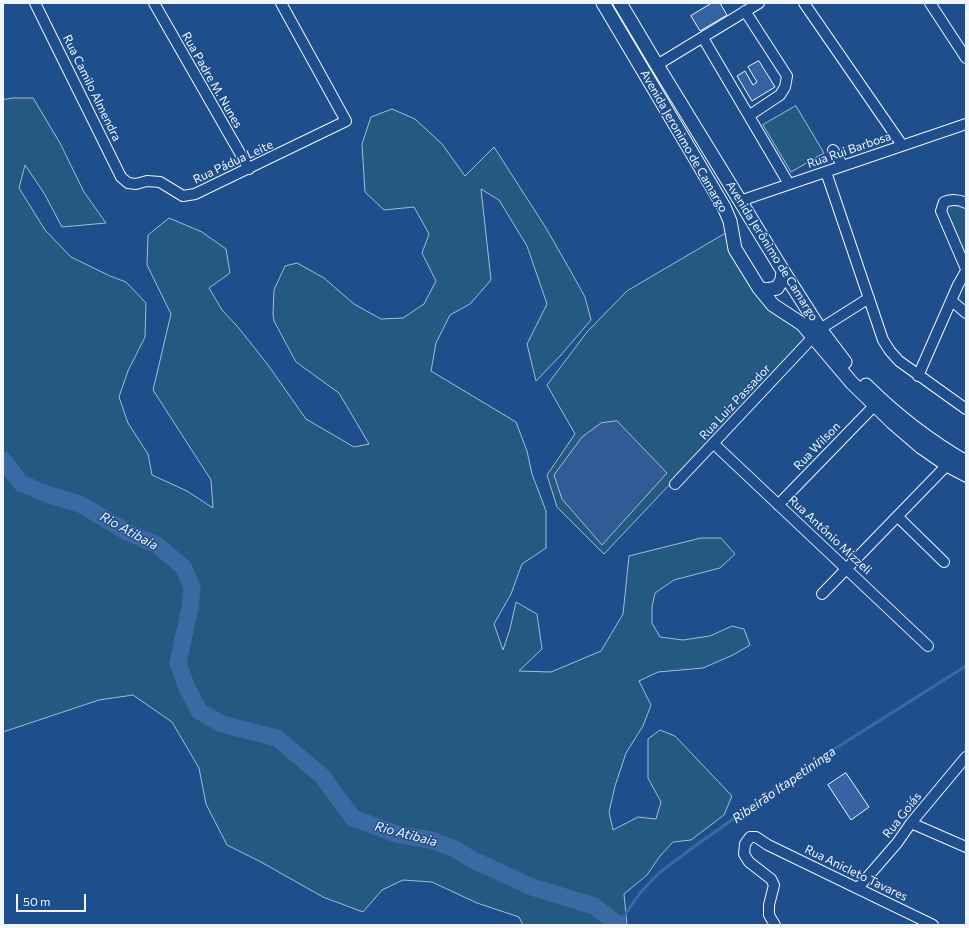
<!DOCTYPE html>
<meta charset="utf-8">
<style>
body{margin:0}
#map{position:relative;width:969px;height:928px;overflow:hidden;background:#1f4e8c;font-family:Commissioner,sans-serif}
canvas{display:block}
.frame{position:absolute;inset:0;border:4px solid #f2f6ff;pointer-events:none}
.scale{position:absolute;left:16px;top:894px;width:70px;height:18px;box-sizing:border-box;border:2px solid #f2f6ff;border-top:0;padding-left:5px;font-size:12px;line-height:14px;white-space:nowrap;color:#f2f6ff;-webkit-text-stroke:3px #1f4e8c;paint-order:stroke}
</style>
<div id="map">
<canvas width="969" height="928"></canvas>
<div class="frame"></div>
<div class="scale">50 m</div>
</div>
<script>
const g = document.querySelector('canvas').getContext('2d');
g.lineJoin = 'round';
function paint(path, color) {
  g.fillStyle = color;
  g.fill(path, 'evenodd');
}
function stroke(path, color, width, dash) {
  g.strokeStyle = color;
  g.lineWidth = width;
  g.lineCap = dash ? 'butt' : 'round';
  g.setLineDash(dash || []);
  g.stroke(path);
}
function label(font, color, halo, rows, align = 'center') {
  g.font = font + ' Commissioner,sans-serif';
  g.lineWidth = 3;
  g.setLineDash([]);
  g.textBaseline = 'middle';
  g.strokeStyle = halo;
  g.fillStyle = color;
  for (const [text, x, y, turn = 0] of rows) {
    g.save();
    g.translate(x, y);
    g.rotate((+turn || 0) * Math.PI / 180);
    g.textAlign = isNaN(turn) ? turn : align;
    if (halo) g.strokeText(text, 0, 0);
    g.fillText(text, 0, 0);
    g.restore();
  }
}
const green = new Path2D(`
 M13,98h20l27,45 24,49 22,31 -44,4 -18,-34 -19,-28 -6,23 26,42 26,27 39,19 16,6 20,21 -1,34 -17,34 -9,26 9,26 20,31 4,21 35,16 26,17 -2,-28 -58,-90 18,-76 -24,-49 1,-30 21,-17 33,14 24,17 4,24 -21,15 13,22 16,17 30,38 38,54 48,28 15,-3 -30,-51 -43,-31 -22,-41 -1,-7 1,-24 11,-24 12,-3 27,15 30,26 27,15 22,-1 21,-14 12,-23 -14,-28 7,-19 -15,-27 -30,3 -19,-18 -3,-48 9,-27 21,-8 23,10 27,25 23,32 29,-29 52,81 24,42 15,27 6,23 -30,35 -25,26 -9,-37 20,-40 -20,-58 -28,-46 -18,-11 10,91 -21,24 -20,11 -14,28 -5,28 85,51 11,29 5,23 14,37v37l-24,16 -11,30 -17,30 9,26 7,-21 6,-27 21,12 5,35 -23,22 32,1 50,-21 22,-37 6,-58 72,-18h20l14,16 -15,14 -46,12 -19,13 -3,14v16l8,14 23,3 27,-4 22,-10 12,3 6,16 -17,10 -30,13 -45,4 -19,9 12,24 -8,21 -17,27 -11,33 -6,26 4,18 25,-13 18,2 5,-17 -13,-24v-39l12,-9 15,6 57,60 -8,19 -33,25 -18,2 -13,14 -13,19 -23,19 3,31h-104l-4,-8 -42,-14 -45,-21 -29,-2 -21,10 -19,22 -40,-15 -62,-35 -34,-17 -21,-41 -7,-36 -27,-46 -39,-27 -34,5 -96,32v-632z
 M796,106l28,47 -33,19 -28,-47z
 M952,201l14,6v59l-23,-56z
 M728,232l2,19 79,86 -205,217 -47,-47 -10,-32 28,-41 -28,-49 40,-53 40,-41z`);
const parking = new Path2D(`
 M617,421l50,52 -65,72 -40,-46 -8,-24 28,-38 19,-14z`);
const stream = new Path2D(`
 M623,925l1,-9 16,-23 19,-20 36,-27 122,-86 149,-94`);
const river = new Path2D(`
 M3,460l18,23 28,12 31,9 47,28 30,13 26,22 9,20 -2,20 -12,56 9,25 12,23 23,13 55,14 45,38 31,42 43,16 35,6 22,8 20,12 59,27 62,19 24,19`);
const building = new Path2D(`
 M712,3h8l7,12 -27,16 -9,-15z
 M759,61l16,26 -23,14 -15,-25 8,-5 8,14 4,-3 -9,-15z
 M846,773l23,34 -18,13 -23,-35z`);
const minor = new Path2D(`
 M35,3l86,174 7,6 8,1 11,-3 13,1 23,14 12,-2 151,-73 -65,-118
 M154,3l95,166
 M804,3l98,142
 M930,3l36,55
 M745,11l42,65 -2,11 -5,8 -30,20
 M703,38l86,146
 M657,65l102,-62
 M833,150l10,16
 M826,172l57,168 7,11 9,10 67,48
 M740,201l226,-77
 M966,203c-8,-4 -14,-4 -22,-1l-3,9 25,58
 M952,301l14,12
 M820,329l49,-31
 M918,376l40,-91 8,-14
 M714,444l214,202
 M675,484l138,-147
 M778,505l96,-99
 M898,517l46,45
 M822,594l125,-129
 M911,823l55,24
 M858,888l39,-45 14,-20 55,-66
 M775,925l-6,-10v-10l5,-20 -3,-6 -22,-17 -5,-8 1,-10 5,-7h6l12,8 165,80`);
const major = new Path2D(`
 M603,3l121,204 6,14 5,28 24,39 14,17 29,19 50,59 40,39 29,25 26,18 19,10
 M620,3l37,62 126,206 37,58 25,33
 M759,288l7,2 11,-2 5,-8 1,-9
 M866,385c30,30 64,56 100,77`);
const streetNames = [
 ["Rua Padre M. Nunes",212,80,60],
 ["Rua Camilo Almendra",92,88,64],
 ["Avenida Jeronimo de Camargo",684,141,60],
 ["Rua Rui Barbosa",849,150,-19],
 ["Rua Pádua Leite",233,162,-25],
 ["Avenida Jerônimo de Camargo",772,251,58],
 ["Rua Luiz Passador",735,402,-47],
 ["Rua Wilson",817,446,-46],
 ["Rua Antônio Mizzeli",830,535,43],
 ["Rua Goiás",902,815,-52],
 ["Rua Anicleto Tavares",856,873,26]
];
const waterNames = [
 ["Rio Atibaia",129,531,29],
 ["Ribeirão Itapetininga",784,785,-35],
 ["Rio Atibaia",406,834,15]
];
paint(green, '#245a82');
stroke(green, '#a8bbd7', 1);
paint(parking, '#305b95');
stroke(parking, '#a8bbd7', 1);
stroke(stream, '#3b69a3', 3);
stroke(river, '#3b69a3', 17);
paint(building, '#3563a3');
stroke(building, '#f2f6ff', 1);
stroke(minor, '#f2f6ff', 12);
stroke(major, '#f2f6ff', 15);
stroke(minor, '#1f4e8c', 10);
stroke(major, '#1f4e8c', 13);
label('12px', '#f2f6ff', '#1f4e8c', streetNames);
label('italic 13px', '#f2f6ff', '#1f4e8c', waterNames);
</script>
